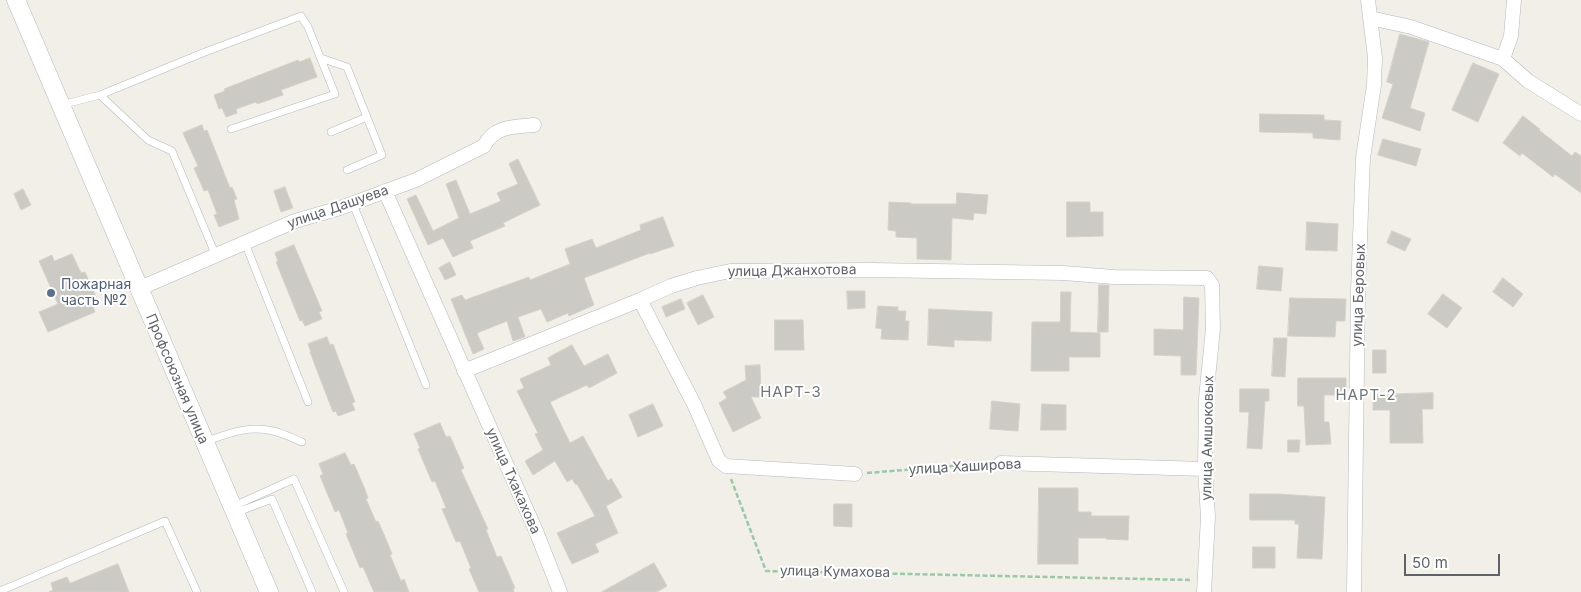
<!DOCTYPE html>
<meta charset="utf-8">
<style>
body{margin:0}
#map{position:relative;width:1581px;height:592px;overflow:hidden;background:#f1efe8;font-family:Inter,sans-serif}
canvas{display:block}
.scale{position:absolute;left:1404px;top:554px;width:96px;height:22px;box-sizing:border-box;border:2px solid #5f6368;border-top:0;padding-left:6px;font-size:15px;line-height:18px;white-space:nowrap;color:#5f6368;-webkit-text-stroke:4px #fff;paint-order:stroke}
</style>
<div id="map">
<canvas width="1581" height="592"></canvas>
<div class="scale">50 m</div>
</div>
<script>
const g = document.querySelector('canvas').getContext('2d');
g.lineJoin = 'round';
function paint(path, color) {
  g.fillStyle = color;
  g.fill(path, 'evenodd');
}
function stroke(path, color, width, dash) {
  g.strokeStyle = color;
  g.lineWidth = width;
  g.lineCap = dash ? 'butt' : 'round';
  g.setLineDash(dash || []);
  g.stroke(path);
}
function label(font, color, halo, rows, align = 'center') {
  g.font = font + ' Inter,sans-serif';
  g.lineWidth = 4;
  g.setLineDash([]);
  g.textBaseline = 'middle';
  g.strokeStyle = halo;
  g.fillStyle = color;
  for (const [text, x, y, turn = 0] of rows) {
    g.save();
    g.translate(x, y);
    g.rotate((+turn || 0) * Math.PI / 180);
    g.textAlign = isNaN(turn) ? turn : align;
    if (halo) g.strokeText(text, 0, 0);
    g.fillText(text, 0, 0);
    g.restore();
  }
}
const building = new Path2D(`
 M1400,34l29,8 -19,66 15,5 -5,18 -38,-13 11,-34 -6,-2z
 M310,58l7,19 -36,13 2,5 -26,9 -1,-2 -20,7 1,4 -11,4 -4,-9 -3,1 -5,-14 11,-4 -1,-2 74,-29 1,2z
 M1473,63l26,11 -21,48 -26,-12z
 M1260,114l64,1v5l17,1 -1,19 -27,-2v-5l-53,-1z
 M1523,116l17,13 -1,1 33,26 3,-4 6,4v37l-26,-19 -2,3 -31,-24 -2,3 -17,-13z
 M202,125l2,6 3,-1 23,58 2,-1 5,12 -3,1 5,19 -20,8 -5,-12 3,-1 -9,-24 -4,1 -10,-23 4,-2 -15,-33z
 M1383,139l38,10 -5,17 -38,-11z
 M518,159l22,46 -37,18 2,3 -35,15 3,7 -20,9 -10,-19 -15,7 -21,-46 9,-4 17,36 26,-13 -13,-34 10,-4 14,34 31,-13 -4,-8 21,-9 -9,-20z
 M285,187l8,21 -12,4 -7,-21z
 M23,189l8,16 -10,5 -7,-16z
 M957,193l31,2 -2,19 -12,-1 -1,7 -21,-2 -1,42 -34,-1v-21l-21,-1v-6l-8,-1 1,-28 22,1v1h45z
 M1067,202h23v10h13v24l-36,1z
 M663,217l11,29 -24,8v-1l-66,25 10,27 -25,11 -1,-3 -21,9 -6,-13 -23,8 7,20 -12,4 -6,-20 -30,12 7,16 -11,5 -22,-55 11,-4 3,5 64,-23 1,3 40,-16 -5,-15 27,-10 4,9 45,-18 -1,-5z
 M1307,222l31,2 -1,27 -31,-1z
 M1392,231l19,8 -6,12 -18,-8z
 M294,245l28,66 -3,1 3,7 -17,7 -3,-6 -2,1 -24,-59 2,-1 -3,-8z
 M72,254l9,19 4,-1 12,27 -6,3 4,10 -47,20 -9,-20 19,-8 -19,-43 13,-6 2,6z
 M450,262l6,13 -11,5 -6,-12z
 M1259,266l24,2 -2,23 -24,-2z
 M1503,278l20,16 -10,13 -20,-15z
 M1099,285h10l-1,47h-10z
 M847,291h18v17l-17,1z
 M1061,292h10l-1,40 30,1v24h-31v14h-38l1,-49h28z
 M1443,294l19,14 -15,20 -19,-14z
 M703,295l11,22 -16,8 -11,-22z
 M1184,297l15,1 -3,77h-15v-19l-27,-1v-26l29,1z
 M1290,298l56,1 -1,22h-9l-1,16 -47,-1z
 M681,299l4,10 -19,8 -4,-10z
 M878,306l20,1v4h8l-1,10h4l-1,19 -27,-1 1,-10 -6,-1z
 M929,309l63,3 -1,29 -37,-1v7l-26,-2z
 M775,320h28l1,30h-29z
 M327,337l3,8 3,-1 22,58 -3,1 3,7 -17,6 -2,-5 -3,1 -23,-60h1l-3,-8z
 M1274,338h13l-2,39 -13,-1z
 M572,345l12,21 24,-12 9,19 -28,15 -2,-3 -37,17 20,41 13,-7 25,45 3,-3 11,19 -16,9 12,27 -23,11 4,8 -27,12 -15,-31 38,-17 -18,-32 -1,1 -4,-6 -5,3 -12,-21 -22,14 -8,-14 18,-11 -8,-16 3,-1 -21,-42 7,-3 -4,-9 31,-14 -3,-7z
 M1373,350h13v23h-13z
 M760,365l1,32h-10l10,21 -28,14 -14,-29 8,-5 -4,-6 23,-12 -1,-14z
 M1298,378h48v17h-22v27h5l2,22 -25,1 -2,-39h-6z
 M1240,389h29v12h-4l-3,48 -15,-1 2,-36h-9z
 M1433,393v16h-11l1,34h-33v-33h-17v-15z
 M992,401l28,3 -2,27 -28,-2z
 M653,404l10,22 -25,11 -9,-22z
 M1042,404l24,1v25h-25z
 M440,423l6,14 4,-1 14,32 -3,2 27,59 -2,1 11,27 4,-1 14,32 -2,1 1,3h-35l-10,-23 2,-1 -11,-27 -4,1 -14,-33 4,-1 -11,-27 -3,1 -14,-33 2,-1 -6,-14z
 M1288,440h12l-1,12h-11z
 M345,453l6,12 3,-1 10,23 4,11 -2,1 10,23 2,-1 10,23 4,10 -2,1 11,26 3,-2 5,13h-35l-11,-25 -3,1 -14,-34 2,-1 -9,-23 -4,2 -15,-36 3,-2 -4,-10z
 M1039,488h39v24h13v4h38l-1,24 -22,-1v-1h-28v26h-40z
 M1250,494h28l47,3 -3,62 -25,-1 2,-34h-4v-4h-45z
 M834,504h18v23l-18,-1z
 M1253,547h22v21h-22z
 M654,563l13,23 -10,6h-55z
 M118,564l11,28h-80l4,-2 -2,-7 16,-6 3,6z`);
const path = new Path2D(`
 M867,473l122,-10
 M731,479l35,92 426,9`);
const service = new Path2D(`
 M321,58l26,9 35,88 -35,15
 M100,95l48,45 24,11 44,105
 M61,105l39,-10 105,-43 96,-36 7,11 27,67 -104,35
 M331,132l36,-15
 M353,204l73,181
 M245,243l63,159
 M204,442c23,-8 44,-17 69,-11 10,2 19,7 29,11
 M234,506l60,-27 50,113
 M235,513l37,-14 40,93
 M0,591l165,-70 32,71`);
const minor = new Path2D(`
 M1370,18l41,9 92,32 25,22 53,33
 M1503,59l8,-23 3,-36
 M385,191l151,340 24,61
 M138,289l157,-68 45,-13 76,-28 68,-34c10,-20 29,-19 50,-21
 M640,300l54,104 25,57 7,5 129,8
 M464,371l176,-71 31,-14 26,-8 33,-7 141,-1 192,3 51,4 93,1 5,7 1,44 -7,69 -1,71 3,48 -4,75
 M1001,463l204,6
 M1354,592l4,-301 5,-133 11,-73 1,-27 -7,-58`);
const tertiary = new Path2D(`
 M16,0l253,592`);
const markers = [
 [51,293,5,"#5c6f8a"]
];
const streetNames = [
 ["улица Дашуева",338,207,-19],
 ["улица Джанхотова",792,271,-1],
 ["улица Беровых",1359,295,-88],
 ["Профсоюзная улица",177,379,67],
 ["улица Амшоковых",1208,438,-89],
 ["улица Хаширова",965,467,-3],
 ["улица Тхакахова",513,481,66],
 ["улица Кумахова",835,572,1]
];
const serviceNames = [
 ["Пожарная",61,285],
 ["часть №2",61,301]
];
const neighbourhoodNames = [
 ["НАРТ-3",791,392],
 ["НАРТ-2",1366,395]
];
paint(building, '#cccac5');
stroke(building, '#d6d1c6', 1);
stroke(service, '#b5b8bc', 8);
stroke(minor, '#b5b8bc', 15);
stroke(tertiary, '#b5b8bc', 19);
stroke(path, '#9cc7a9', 2.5, [5, 2.5]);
stroke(service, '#fff', 7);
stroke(minor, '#fff', 14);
stroke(tertiary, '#fff', 18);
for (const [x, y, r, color] of markers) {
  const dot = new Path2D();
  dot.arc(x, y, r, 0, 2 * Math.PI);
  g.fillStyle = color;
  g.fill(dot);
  stroke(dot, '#fff', 2);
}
label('14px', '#5f6368', '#fff', streetNames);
label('14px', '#4e5e75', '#fff', serviceNames, 'left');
g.letterSpacing = '1px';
label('15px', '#70757a', '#fff', neighbourhoodNames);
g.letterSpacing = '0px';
</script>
